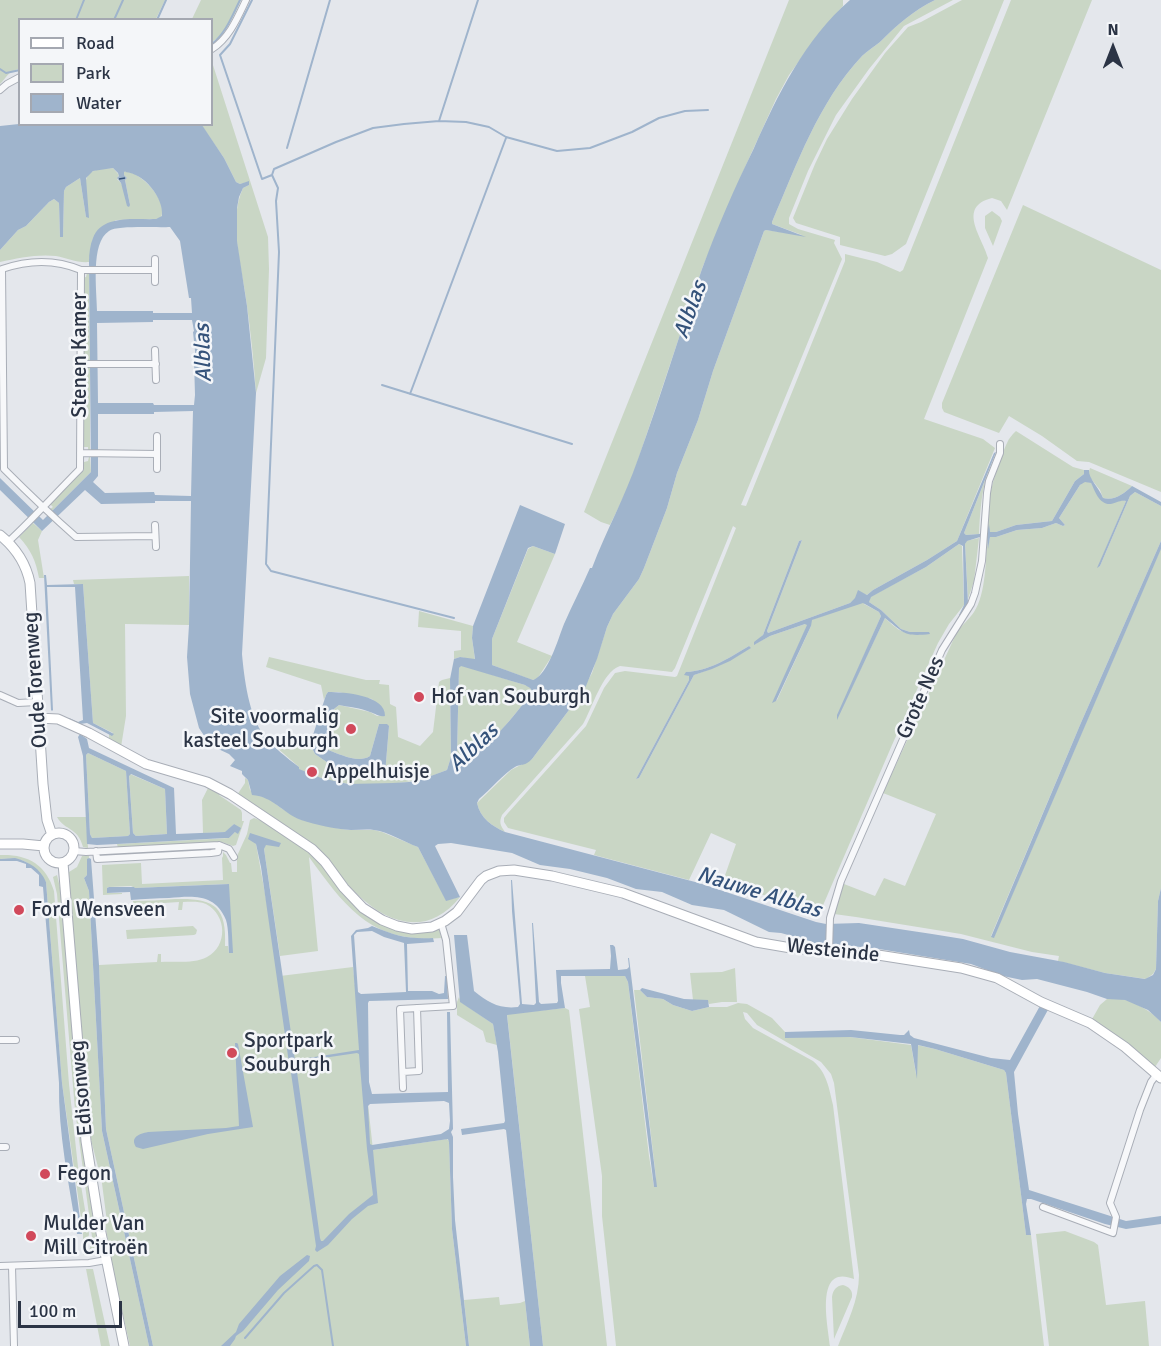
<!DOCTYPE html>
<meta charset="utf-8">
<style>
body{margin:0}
#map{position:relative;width:1161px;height:1346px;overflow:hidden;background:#e4e7ec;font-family:Signika,sans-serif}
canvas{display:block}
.legend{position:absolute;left:18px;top:18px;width:195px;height:108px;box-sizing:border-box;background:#f4f6f9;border:2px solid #a4a8b1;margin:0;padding:8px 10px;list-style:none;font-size:18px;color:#2b3445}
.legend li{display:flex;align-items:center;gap:12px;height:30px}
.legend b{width:30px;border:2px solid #a4a8b1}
.north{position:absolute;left:1083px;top:18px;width:60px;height:60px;-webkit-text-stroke:4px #f4f6f9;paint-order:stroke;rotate:0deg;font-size:16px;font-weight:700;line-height:24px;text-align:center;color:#2b3445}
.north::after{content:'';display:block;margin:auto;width:21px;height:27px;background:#2b3445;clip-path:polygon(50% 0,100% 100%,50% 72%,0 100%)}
.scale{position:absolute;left:18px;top:1301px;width:104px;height:27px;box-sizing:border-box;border:3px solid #2b3445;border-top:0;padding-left:8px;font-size:18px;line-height:21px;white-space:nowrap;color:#2b3445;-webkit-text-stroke:4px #f4f6f9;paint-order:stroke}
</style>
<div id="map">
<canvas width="1161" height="1346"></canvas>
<ul class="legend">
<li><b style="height:8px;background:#fff"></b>Road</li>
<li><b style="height:16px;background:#c9d6c5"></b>Park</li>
<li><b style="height:16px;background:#9fb4cc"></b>Water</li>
</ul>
<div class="north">N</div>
<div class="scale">100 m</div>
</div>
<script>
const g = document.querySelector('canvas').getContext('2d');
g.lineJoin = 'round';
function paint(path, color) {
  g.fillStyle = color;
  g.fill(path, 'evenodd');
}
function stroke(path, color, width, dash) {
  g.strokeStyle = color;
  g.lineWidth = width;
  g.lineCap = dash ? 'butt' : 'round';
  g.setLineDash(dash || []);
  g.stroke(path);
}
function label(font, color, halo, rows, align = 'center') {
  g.font = font + ' Signika,sans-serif';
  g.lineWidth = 5;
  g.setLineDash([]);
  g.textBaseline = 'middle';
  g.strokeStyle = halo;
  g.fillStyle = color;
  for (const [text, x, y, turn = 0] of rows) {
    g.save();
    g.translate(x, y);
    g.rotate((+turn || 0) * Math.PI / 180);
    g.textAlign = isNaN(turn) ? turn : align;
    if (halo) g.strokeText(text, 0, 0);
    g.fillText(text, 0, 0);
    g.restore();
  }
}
const green = new Path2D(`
 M0,0h165l-9,19 -136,1 -1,49c-11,2 -12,8 -19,15z
 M201,0h40c-7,16 -14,32 -29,42v-22l-20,-1z
 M789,0h54v6l-25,29 -29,40 -13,24 -30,66 -43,101 -65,194 -9,26 -19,39 -9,-3 -17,-10z
 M935,0h18l-49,26 -35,43 -33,46 -28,56 -19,47v6l9,5 37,11 -1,3 8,16 -101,246 5,1 99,-245v-7l32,8 23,10 3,-2 108,-270h81l-85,210 -6,-9 -9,-3c-36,9 -9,40 -4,60l-64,161 59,20 12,9 -38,93 -30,19 -54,30 -6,5 -5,-2 -12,10 -82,30 -1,-2 35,-91 -3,1 -36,94 -8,9 15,-8 35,-12h3l-35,78 4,-2 34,-74v-6l48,-17h5v1l15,8 2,4 -44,102 48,-100c18,17 19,16 44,14h-19l-9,-3 -20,-19 -12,-8 1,-5 56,-30 33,-23 3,2 2,59 -15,19 -11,19 -46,102 -71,165h-11l-12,-3 -75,-26 13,-37 -25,-11 -22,47 -95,-25 2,-5 -88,-22 -4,-6v-4l4,-5 78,-87 18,-38 11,-15 10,-2 50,6 2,-1 59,-148 -3,-2 -58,142 -3,4 -52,-6c-18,6 -28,43 -37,58l-81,91c-3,7 -2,10 3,17 -13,-6 -25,-14 -28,-29l34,-33 21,-11 46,-61 14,-25 15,-46 6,-13 26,-35 5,-11 23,-60 10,-35 21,-53 15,-49 51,-140 2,-1 36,5 -30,-11v-2c25,-58 46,-119 90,-166 5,-5 12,-9 18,-14 16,-16 34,-32 55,-42zM749,646l1,2c-18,12 -35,20 -56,27l-55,103 -3,1 53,-99v-4l-3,-4c23,-1 43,-14 63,-26z
 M962,0h42l-98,244 -14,10 -7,2 -45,-11v-8l-44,-14 -3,-5 22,-54 12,-25 25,-40 33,-46 23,-26 13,-5z
 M212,62l56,175 1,32 -3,89 -10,35c-2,-29 -5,-58 -9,-87 -4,-37 -20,-83 -4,-118l6,-3 -1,-3 -8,2 -4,-2 -12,-24 -22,-32 -5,-1 15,-1z
 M113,168l6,7 -2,4 4,4 9,22 -5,-25 2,-2 -3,-3v-4c4,1 10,2 14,5 12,8 29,27 23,42l-5,1 -40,1 -23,19 -4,23c-12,1 -22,-4 -33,-6 -19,-2 -38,2 -56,6v-12l18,-20 8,-4 23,-24 5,-3 5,4 1,34 3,-1 1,-45 2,-4 14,-9 6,39v-37c3,-12 16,-11 27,-12z
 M1023,205l138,65v222l-72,-30 -12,-1 -35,-25 -33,-20 -10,17 -55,-21 -2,-4v-5z
 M992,211l8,6 2,4 -9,25 -8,-18v-12z
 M87,273h2l1,88h-3v-3h-4v-80l3,-1z
 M88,368h2v82h-2v-3h-4l-1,-74 4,-1z
 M1016,431l57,36 11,3v4l-9,7 -23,40 -36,4 -20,7h-6c-10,-17 9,-72 17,-89 2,-5 5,-8 9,-12z
 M89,457h1l1,15 -39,39 -2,-2 3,-2 -3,-3 34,-34v-8l4,-1z
 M1090,468l42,18c-8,8 -18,15 -29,12l-3,-8 -12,-15z
 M987,475c-6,19 -7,39 -8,59l-13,1 -2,-2z
 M1085,481l6,2 4,7 14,14 12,-4 5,1 -28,66 2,-1 30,-70 5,-4 26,14v35l-81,184 -89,211 3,1 167,-389v340l-3,13 -2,68 -3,5 -7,5 -41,-6 -47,-12 1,-5 -27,-4 -71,-18 -105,-17 -22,-3 5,-19 5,-11 31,12 9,-18 21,8 31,-72 -53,-21 73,-159c5,-9 13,-14 18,-22 12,-17 12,-54 13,-74l1,9 2,-10h6l21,-7 25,-2 14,-5 7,3 2,-1 -6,-7 21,-33z
 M33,523l9,8 -4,9 6,38h-5c-3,-17 -8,-28 -20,-41z
 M979,538l-5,43 -6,18 -3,-55 1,-3z
 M533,546l22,8 -38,88 35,14 -15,23 -5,1 -40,-15v-26l36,-90z
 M189,576v49l-64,-1 1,92 -5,31 -12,-7v-6l3,1 1,-2 -20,-10 -10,-139h-9l-1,-4z
 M419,611l54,15 -1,12 3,22 -15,-3 -6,2v-8l7,-1v-19l-43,-4z
 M269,657l97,23h14l-1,4 10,1 1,19 6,3 2,30 22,9 13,-14 6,-50 3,-2 8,-2 1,79 -4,13c-9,3 -17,7 -26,9 -25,7 -77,8 -102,-1 -7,-3 -14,-6 -21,-9l1,-2 -31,-27 44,8 3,6 22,15 19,3 29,2 4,-48 -10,-2 -9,32c-12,8 -30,-2 -42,-6 -6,-12 2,-29 6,-41l5,-4 31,7 7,4h8l-13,-17 -34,-7h-10l-2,3 -2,5 -3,-15 -55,-18z
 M461,665l64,20c3,1 7,3 7,7 -19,26 -40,52 -68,69l-7,-7 2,-86z
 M88,753l38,18 4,63 -2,2 -36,2 -2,-4 -4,-79z
 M130,774l35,15 2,45 -31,2 -3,-3 -4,-58z
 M245,778l3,2 2,10 9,6 9,2 13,10 18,11 37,9 12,2h26l8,2 36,15 28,53 14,-3c-31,39 -70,29 -103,-3 -16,-15 -26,-34 -43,-48 -24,-19 -51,-35 -77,-51l8,-12z
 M209,786l12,6 -2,3 22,15 1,3v8h2l-8,24 -3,1 -11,-4 -16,1 -1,1 -87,4 -1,-4 112,-6 6,-6 -1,-8 -8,8 -23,1 -1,-33z
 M57,817h29l2,31 -5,-1c-5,-20 -18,-16 -26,-30z
 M254,818l11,4 46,31 71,70 57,5 2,10c-69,6 -95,-30 -132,-81l9,94 -38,5 -16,-107 1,-4h6l-9,-7 -12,-4 6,10 24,132 73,-9 20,183 74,-11 2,2 3,88 14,117h-313l-47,-217 -7,-164 58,-3 1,-8h3v8c14,-1 33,2 46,-5 21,-11 20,-42 -1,-53 -8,-3 -15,-2 -23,-2l-1,8h-4l1,-8 -46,3v-4c14,0 28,-1 42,-2 38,-1 52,6 50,47h3l1,7v-69l-94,4 -4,-2 -22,1 -2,1v5h15v1l-19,1 -1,-30 39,-2 1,21 81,-4 -1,-22 1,-2v-4l3,3 4,8h1l1,9h5v-16l10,-22 3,-14z
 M0,855c27,-1 46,9 54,36l15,193 9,83 11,67 -4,21h-2v-23l-21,-149 -16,-201c-18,-20 -18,-24 -46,-23z
 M82,856h7v2l-2,2v15l-3,3 5,13 13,240 47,215h-19l-18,-81 -7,-42 2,-1 -7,-54 -2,-1 -8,-31 -6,-52 -13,-166 -2,-46 8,-5z
 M57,875l5,21 24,267 11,76 -1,8 -7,6 3,-16 -17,-127 -18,-216 -4,-17z
 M193,926l4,4 -1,4 -2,1 -67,4 -1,-9z
 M735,968l2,34h-15l-13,2 -2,-4h-14l-3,-27 32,-1z
 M585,976h40l3,6 21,174 5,31 2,-9 -22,-188h6l7,7 16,2 10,6 19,6 17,-4h18l11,-4 9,1 25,14 13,14v5h65l61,8 5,29 1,-29 18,4 69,21 2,3 20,162h5l13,111h-206c9,-23 21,-46 21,-71l-25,-192 -3,-9 -10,-12 -64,-37 -10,-12 -4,-1 2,7 8,9 60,33c14,12 16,27 20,44l21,174c-40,-16 -26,46 -24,67h-214l-14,-130v-40l-23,-167 11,-2z
 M459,997l2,5 32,22 4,21 -11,-3 -3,-11 -26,-16v-13z
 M1118,998c16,3 32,12 43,24v36l-6,9 -26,-22 -38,-24 9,-16 7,-6z
 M565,1008l4,2 38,336h-64l-36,-332z
 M1065,1231l29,11 4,3 8,60 39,-4 4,45h-100l-13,-112z
 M86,1269h7l17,77h-9z
 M843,1285c6,2 10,5 9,12l-18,42 -2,-42c1,-7 4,-11 11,-12z
 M499,1297l1,8 20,-2 5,-2 5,45h-61l-5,-46z`);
const water = new Path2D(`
 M850,0h85c-21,10 -39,26 -55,42 -6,5 -13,9 -18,14 -44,47 -65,108 -90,166v2l34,13 -40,-7 -2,1 -51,140 -15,49 -21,53 -10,35 -23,60 -5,11 -26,35 -6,13 -10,32 -11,27 -8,12 -46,61c-8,8 -9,4 -17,8 -11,6 -26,24 -36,32l-2,4c3,15 15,23 28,29l194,51 117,39 10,2 33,-1 73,11 31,5 47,13 54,10 41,11 40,6 8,-4 3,-6 2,-68 3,-13v134l-13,-12 -23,-10 -18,-1 -20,-7 -50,-13 -15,1 -19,-4 -32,-12 -92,-15 -46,-5h-17l-6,-3 -29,-8 -12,-1 -45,-22 -32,-5 -30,-13 -26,-3 -29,-11 -37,-9 -30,-4 -28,-12 -61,-10 -13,1 -3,2 25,51 -14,4 -28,-54c-14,-5 -29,-15 -44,-17 -7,-1 -15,0 -23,0 -16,-1 -35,-5 -50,-10 -20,-8 -27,-23 -49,-25l-4,-15 -6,-6v-3l-12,-5 5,-6 -6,-6 -15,-7 -7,2v-9l-8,-12 -9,-34 -3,-37 2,-32 2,-124h-36v2l-54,1 -16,-14 -43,41 -42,-41v-12l43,42 48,-48 -2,-210c0,-8 1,-17 4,-24 9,-24 43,-18 63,-19l6,-3c2,-18 -18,-43 -37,-44l1,-1 -2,1v3l3,3 -2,2 5,25 -1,2 -2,-1 -6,-23 -4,-5 2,-2 -1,-3 -5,-5 -20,3 -7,7 3,40 -3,-1 -6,-39 -14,9 -2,4 -1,46h-3l-1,-34 -5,-4 -5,3 -23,24 -8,4 -18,20v-124l19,-2 183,1 22,33 12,24 4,2 9,-3v4l-6,3 -4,9 -2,11v33l10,65 9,87 -14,261c2,23 7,63 22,81 9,12 23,23 35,32v2l22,9 27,6 45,-1 16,-1 11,-2 27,-10 4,-13 -1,-78 4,-20 6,-2 15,2 -3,-21 1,-12 47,-121 45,19 -10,30 -22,-8 -5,2 -36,91v26l41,15c15,-5 25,-41 31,-56 8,-19 18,-37 26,-56h2c14,-37 33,-71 46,-109 23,-63 42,-127 64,-190 15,-41 33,-82 52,-121 24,-54 51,-109 96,-148zM170,227l10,14 9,57h2l1,15h-39v-2h-56c0,-20 -7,-68 12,-80 9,-6 48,-3 61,-4zM153,320h39l2,11 -1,1 3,28h-2l1,35 -1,10h-40l-1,-2h-55l-1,-80 56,-1zM193,411l-2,85 -36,-1 -1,-3 -49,1 -12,-11 5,-6v-62h56v-2zM461,666l64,19c3,2 7,3 7,7 -19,26 -40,52 -68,68l-7,-6 2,-86z
 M996,452l-32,81 2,2 13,-1 8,-2 2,-8 1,8h6l20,-7 36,-4 23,-40 9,-7v-4h5c-1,8 11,19 14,28 11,3 21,-4 29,-12l29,16v4l-26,-14 -5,4 -30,70 -3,2 29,-67c-7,-1 -9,2 -15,3 -12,1 -16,-13 -20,-21l-6,-1 -5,3 -21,33 6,7 -2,1 -7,-3 -14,5 -25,2 -21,7h-6l-2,12 -1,-11 -7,-1 -13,4 -2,3 3,59 -8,12h-1l5,-10 -1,-59 -4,-2 -33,23 -55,30 -2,5 12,8 20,19 9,3h19l1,2c-26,3 -26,-1 -45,-16l-48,102v-5l44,-99 -2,-4 -16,-9 -51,17 -1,6 -35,75 -4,2 35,-78 -2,-1 -35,12 -16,9v-3l9,-7 36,-94 3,-1 -35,91 1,2 82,-30 5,-5 3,-8 9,5 6,-5 54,-30 30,-19 37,-88z
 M1161,541v8l-167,389 -3,-1 89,-212z
 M44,575h2l1,10 36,-1 10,139 21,11 -2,2 -25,-13 -7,1 -12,-5 1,-1 9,4 5,-2 -8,-133h-28l6,123 -1,1 -1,-1z
 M749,646l2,2 -21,13 -18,8 -18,6 -55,103 -3,1 53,-99v-4l-5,-1 2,-3c23,-1 43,-14 63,-26z
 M328,692c16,0 58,3 57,24 -7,1 -8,-2 -15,-4 -9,-4 -21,-5 -31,-7l-5,4 -9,33 1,5 2,3c12,4 30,14 42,6l9,-32h8l2,2 -4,48 -29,-2 -19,-3 -22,-15 -3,-6 1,-13 13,-40z
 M80,734l7,5 2,9 85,40 2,46 49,-2 9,-8 7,4 -3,6 -3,-2 -6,6h-4l-108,6 -20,1 -10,-1 -4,-88 -5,-19zM88,753l38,18 4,63 -2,2 -36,2 -2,-4 -4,-79zM131,774l34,15 2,45 -31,2 -3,-3 -4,-57z
 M250,833l31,10 -2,4 -13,-2 -2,4 31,211 64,-10 -8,-114 5,-6 12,-2 4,-2c24,10 35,13 61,12l1,4 -27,2 1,47h24l7,3 5,-1 1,-17h2l1,23 -79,2 -1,2 1,79 3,12 76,-2 -1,-80h3l3,117 -2,3 2,5v40l2,43 14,126h-3l-14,-117 -3,-87 -1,-3 -75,11 5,53 -10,3 -16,13 -24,26 -11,7 -2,-2 1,-4 -25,-173 3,-2 3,1 23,166 1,3h2l26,-27 24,-19 -6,-46 -8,-95 -2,-1 -68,10 -28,-196 -5,-23 -8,-5zM372,931l12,6 20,6 2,49 -45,2 -3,-2 -4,-57 3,-3zM444,1101l5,2 1,18 -1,8 -8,5 -69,11 -2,-1 -2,-38 2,-2z
 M15,858c14,4 25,10 31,24l16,201 20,151h-5c-8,-50 -19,-101 -18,-151l-16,-196 -4,-1v-11l-8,-7h-5v-4l-9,-3h-17v-2z
 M89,858l2,1 8,106 7,164 47,217h-4l-47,-215 -13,-240 -5,-13 3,-3v-16z
 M511,880h1l10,124 12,1 2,-2 -4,-80h1l6,79 2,2 16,-1 1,-2 -2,-31 54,-1 1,-13 -1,-11h3l2,2 3,23 9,-1 2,-2 -1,-9h1l28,229h-3l-26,-205 -3,-6h-64v7l4,25 -58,7 36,331h-13l-24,-216 -2,-1 -42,6 -1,-6 43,-6 1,-2 -7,-69 -5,-28 -33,-22 -6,-67h13l7,56c15,12 25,18 44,16l2,-3 -8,-93z
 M229,884l4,69h-4c-1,-11 0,-23 -3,-33 -11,-27 -33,-24 -57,-22 -13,0 -25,1 -38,2l-1,-8 -23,1v-5l2,-1h25l1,1z
 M642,988l42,11 24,1 1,7 -17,4 -19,-6 -10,-6 -16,-2 -7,-7z
 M1041,1004l8,4 -35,64 4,42 11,76 97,31 35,-5v8l-35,5 -21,-5 -74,-25h-4l-1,5 5,31h-5l-20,-162 -2,-3 -69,-21 -17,-4 -1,34 -6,-35 -61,-7 -65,1v-6l66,-2 49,5h4l5,-5 1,5 4,3 77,20 19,2z
 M235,1043h2l1,1 15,83 -45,7 -65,15 -7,-2c-6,-10 3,-13 12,-15l78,-4 13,-2z
 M307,1255l3,1 -1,5 -31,29 -35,41 -7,5 -1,3 -5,7h-9l15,-14 3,-8 41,-48z`);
const stream = new Path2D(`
 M252,0l-22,44 -10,11 42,124 10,-4 2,-6 62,-27 37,-14 31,-4 35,-3 27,1 23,5 17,10 51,14 33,-3 42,-16 27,-14 26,-7 23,-1
 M76,20l8,-20
 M114,20l9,-20
 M157,20l9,-20
 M212,44c14,-11 20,-28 28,-44
 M0,69l6,4 14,-3
 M439,121l39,-121
 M287,148l43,-148
 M272,175l6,13 -2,13 3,51 -13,312 5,7 183,47
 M382,385l190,59
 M410,394l96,-256
 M245,1338l39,-45 30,-27 3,-1 5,5 11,76`);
const ferry = new Path2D(`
 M119,179l6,-1`);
const street = new Path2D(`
 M212,49c17,-11 25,-30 34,-49
 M0,90l7,-6 13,-7
 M81,270h74
 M155,282v-23
 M155,350l1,30
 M80,364h76
 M157,436v33
 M80,453l77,1
 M155,525l1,22
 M8,542c25,-23 48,-49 72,-73l1,-199c-26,-11 -53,-10 -79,-1l2,200c23,23 47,46 72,68l79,-1
 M0,695l18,8 19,-1
 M74,851l12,1 133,-7 10,4 5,8
 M96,851l1,8 114,-6 7,-1 1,-7
 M829,951l1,-33 11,-37 101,-231 29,-46 4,-11 7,-32 5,-68 2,-12 11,-28v-9
 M0,1040h16
 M403,1072l16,-1 -2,-63
 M403,1088l-3,-79 53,-3 -7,-66 -5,-17
 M0,1147h6
 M1043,1207l70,26 3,-16 -6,-14 30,-93 11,-28 6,-8
 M0,1266l89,-3 17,-3
 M12,1266l2,80`);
const secondary = new Path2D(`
 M0,535c16,13 26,28 30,48l13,201 4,36 5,15
 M38,718l20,1 31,14 57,31 61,18 23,12 82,55 13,13 19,26 19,20 19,12 15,6 15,3 20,-2 13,-6 12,-9 24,-32 5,-4 13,-5 15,-1 38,6 71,17 133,49 35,6 87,7 83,13 36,10 44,24 49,21 35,24 36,31
 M44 848a15 15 0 1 1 30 0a15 15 0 1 1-30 0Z
 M0,844h23l21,2
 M63,863l23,278 13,82 25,123`);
const markers = [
 [419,697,6,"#d1495b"],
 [351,729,6,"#d1495b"],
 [312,772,6,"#d1495b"],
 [19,910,6,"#d1495b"],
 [232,1053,6,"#d1495b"],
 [45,1174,6,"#d1495b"],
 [31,1236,6,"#d1495b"]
];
const streetNames = [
 ["Stenen Kamer",80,355,-90],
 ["Oude Torenweg",36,680,-94],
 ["Grote Nes",921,698,-66],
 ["Westeinde",833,951,6],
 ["Edisonweg",82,1088,-95]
];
const poiNames = [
 ["Hof van Souburgh",431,697],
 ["Site voormalig",339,717,"right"],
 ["kasteel Souburgh",339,741,"right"],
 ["Appelhuisje",324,772],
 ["Ford Wensveen",31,910],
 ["Sportpark",244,1041],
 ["Souburgh",244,1065],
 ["Fegon",57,1174],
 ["Mulder Van",43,1224],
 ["Mill Citroën",43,1248]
];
const waterNames = [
 ["Alblas",691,310,-70],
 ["Alblas",204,353,-92],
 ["Alblas",474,748,-43],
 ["Nauwe Alblas",759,893,17]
];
paint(green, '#c9d6c5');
paint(water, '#9fb4cc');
stroke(stream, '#9fb4cc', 2);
stroke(ferry, '#34527a', 1.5, [8, 6]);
stroke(street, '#a9aeb7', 8);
stroke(secondary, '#a9aeb7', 11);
stroke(street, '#f7f8fa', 6);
stroke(secondary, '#fff', 9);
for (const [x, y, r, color] of markers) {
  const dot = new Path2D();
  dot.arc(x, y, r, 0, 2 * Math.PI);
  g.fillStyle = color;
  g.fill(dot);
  stroke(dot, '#f4f6f9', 2);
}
label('21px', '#2b3445', '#f4f6f9', streetNames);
label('21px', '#2b3445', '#f4f6f9', poiNames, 'left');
label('italic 22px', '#34527a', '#f4f6f9', waterNames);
</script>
